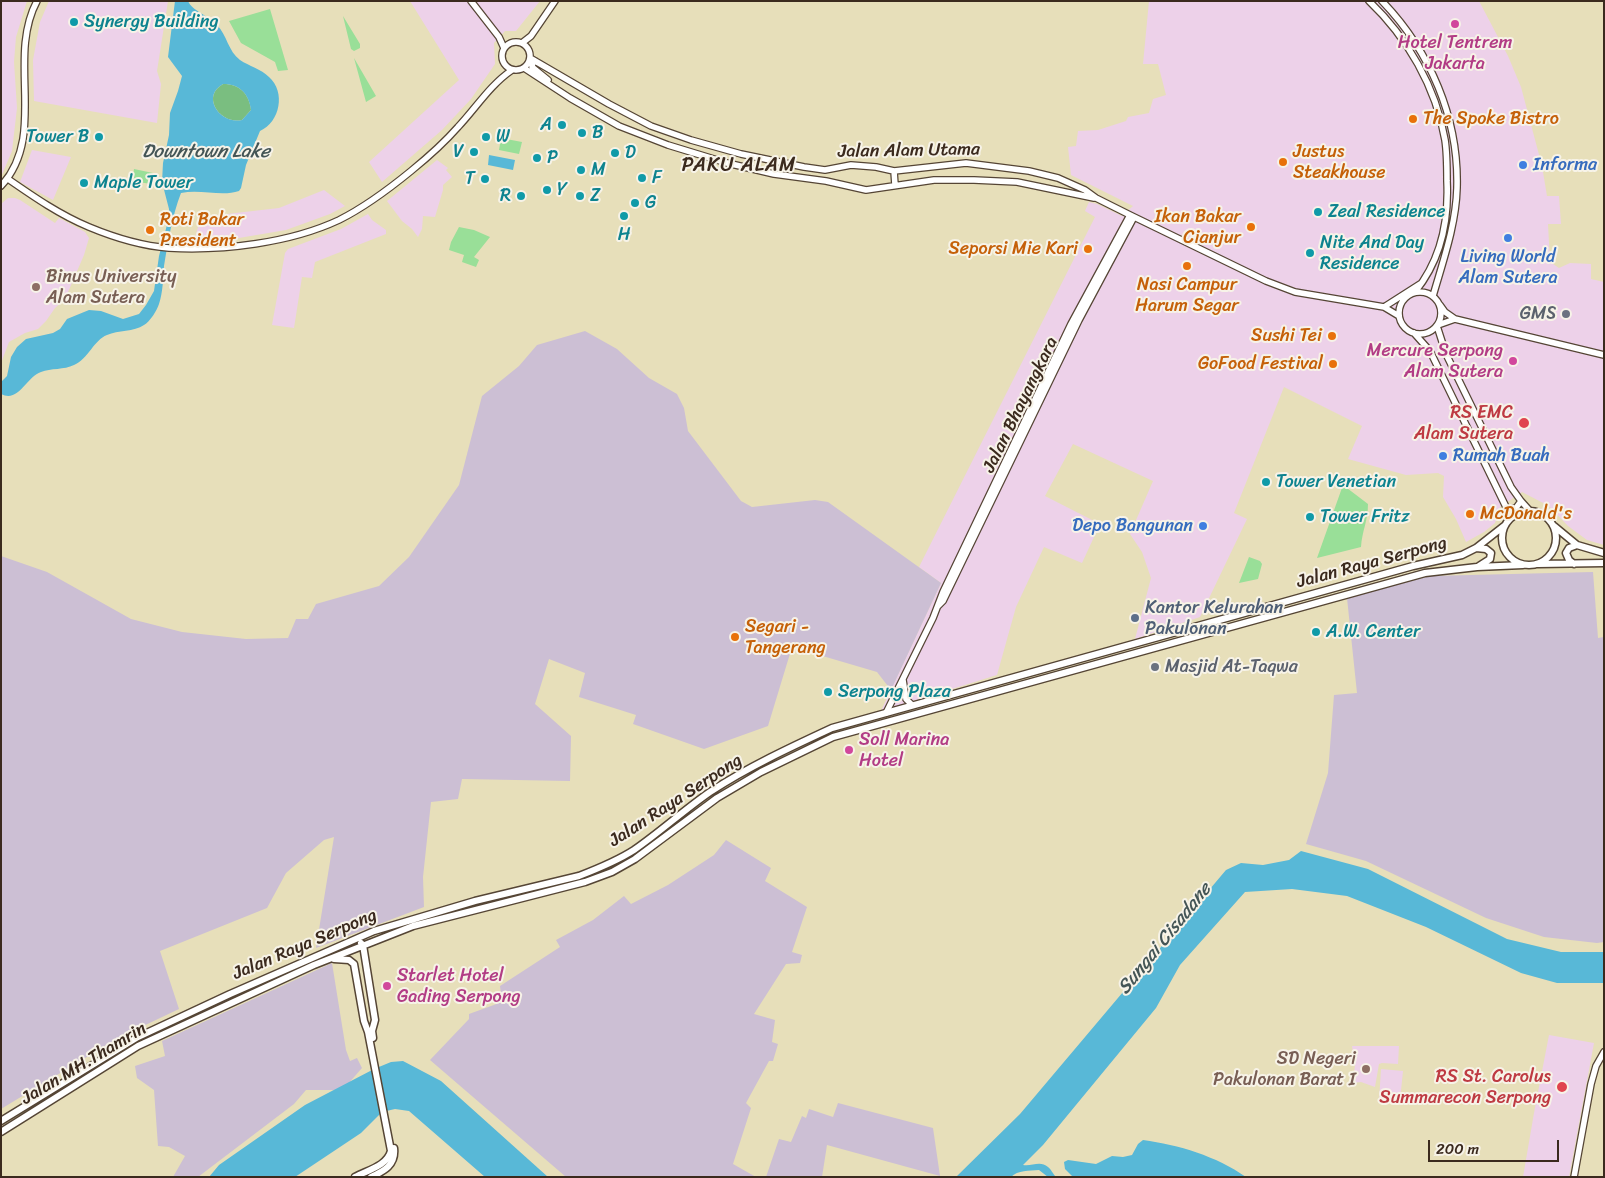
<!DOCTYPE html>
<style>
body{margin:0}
#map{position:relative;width:1605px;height:1178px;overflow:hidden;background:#e7dfba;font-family:Sriracha,sans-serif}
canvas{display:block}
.frame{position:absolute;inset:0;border:2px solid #3b2a1e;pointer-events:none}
.scale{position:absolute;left:1428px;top:1140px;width:131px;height:22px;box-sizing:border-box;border:2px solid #3b2a1e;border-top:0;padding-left:6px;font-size:15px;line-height:18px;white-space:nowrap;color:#3b2a1e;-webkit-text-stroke:4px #f7f3e8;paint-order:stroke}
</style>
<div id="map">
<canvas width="1605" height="1178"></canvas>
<div class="frame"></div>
<div class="scale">200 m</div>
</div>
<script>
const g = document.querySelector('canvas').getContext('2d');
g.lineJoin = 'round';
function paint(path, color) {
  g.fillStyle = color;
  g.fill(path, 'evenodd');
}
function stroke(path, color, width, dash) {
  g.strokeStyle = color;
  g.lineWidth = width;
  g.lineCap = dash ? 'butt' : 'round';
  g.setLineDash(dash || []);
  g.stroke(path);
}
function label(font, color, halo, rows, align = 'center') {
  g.font = font + ' Sriracha,sans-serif';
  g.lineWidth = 4;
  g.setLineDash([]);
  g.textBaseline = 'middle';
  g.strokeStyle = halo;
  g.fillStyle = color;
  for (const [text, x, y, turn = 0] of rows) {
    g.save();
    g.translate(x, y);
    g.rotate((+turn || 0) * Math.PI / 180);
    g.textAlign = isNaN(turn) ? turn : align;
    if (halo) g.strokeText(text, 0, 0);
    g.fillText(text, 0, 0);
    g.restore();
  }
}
const built = new Path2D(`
 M1,1h26l-11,36 -2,25 3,46 -5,43 -11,26z
 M49,1h119l-11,70 4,13 -4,39 -123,-22 -1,-41 7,-38z
 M410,1h130l-24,30h-11l-11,12 1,21 -24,35 -29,31 -60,52 -13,-20 90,-82z
 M1149,1h330l29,55 13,31 21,79 5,30h12l2,28h-13l2,38 9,6 11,-5 21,1v15l13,3v263l-17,-5 -19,-14 -19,-20 -27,-14 -22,15 -5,16 -11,9 -18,10 -10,-23 -13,-22 1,-21 -6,-3 -32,2 -58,-16 14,-33 -78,-39 -50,126 13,6 -47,98 -65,22 16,-61 -9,-26 -12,-18 23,-53 -80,-37 -28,52 55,28 -18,39 -38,-16 -28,60 -19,68 -116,36 60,-128 -22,-16 176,-350 -10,-6 4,-9 8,2 25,12 11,-10 -62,-31 -3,-28 8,-1 2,-15 20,-1 28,-9 2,-4 21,-4 4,-14 13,-4 -8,-31h-15z
 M32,150l39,7 -18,43 -33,-18z
 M437,160l11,8 -2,2 6,7 -9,8v5l-8,27 -12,-1 -1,13 -4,8 -6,-8 -10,-8 -15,-20z
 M324,190l21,16 -15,8 -44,16 -53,9 -39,2 7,-24 78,-9z
 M8,198h7l5,2 35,23 4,-5 26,14 4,6 -5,17 -19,44 -10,9 -9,13 -8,8 -13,4 -16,9 -8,21v-159z
 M368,214l4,6 14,10v4l-71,28 -3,16 -10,-1 -8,51 -22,-3 13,-72 3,-4 53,-20z
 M1549,1035l45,8 -25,134h-46l11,-64z
 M1352,1046h47l-1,18 -16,-1 -3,1 -4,23 -14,-5 -8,1 2,-18z
 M1381,1069l22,2 -3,29 -21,1z`);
const industrial = new Path2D(`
 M585,331l32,18 32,29 28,16 7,14 4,23 53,70 11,6 63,-7 13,2 113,81 -50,107 -14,-18 -85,-25 -24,79 -64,23 -71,-25 3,-9 -57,-18 6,-24 -36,-14 -14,45 36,32 -1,45 -108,-2 -4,20 -27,3 -8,75 1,30 -108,41 18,-111 -10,3 -38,33 -19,35 -107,43 19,58 -61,29 -117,71v-553l46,16 84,47 51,13 64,7 42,-1 8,-19h12l8,-15 63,-18 30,-29 50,-72 23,-89 37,-30 18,-21z
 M1593,572l5,66 6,-1v305l-7,1 -53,-6 -58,-19 -120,-57 -60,-17 22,-71 6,-78 23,-2 -10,-95 83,-22z
 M726,840l45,28 -6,13 42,26 -15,45 10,3 -2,8 -14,1 -32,50 21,6 -3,22 6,2 -5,17h-4l-23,42 5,5 -18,56 23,13h-190l-136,-117 39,-41v-5l33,-12 -2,-16 60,-39 -4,-7 37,-20 31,-24 7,8 37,-19 46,-30z
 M332,963l14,87 4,11 7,-3 5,10 -14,16 -11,6h-31l-12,14 -96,73h-25l12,-21 -16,-9 -11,-1 -4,-56 -17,-12 -2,-12 30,-10 -3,-15z
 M838,1103l95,25 7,48 -113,-31 -5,32h-56l13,-38 12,3 11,-26 4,2 3,-9 24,8z`);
const green = new Path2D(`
 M270,9l18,61 -10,1 -3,-9 -34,-19 -12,-22z
 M343,16l17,28v4l-6,3 -3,-2z
 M354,58l22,38 -10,6z
 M501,138l21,4 -3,12 -20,-4z
 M134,169l19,4 -2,11 -19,-3z
 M459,227l15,3 16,7 -16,20 5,3 -3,7 -14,-5 2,-7 -15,-5 2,-8z
 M1343,485l25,19c0,17 -6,27 -7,43l-44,11z
 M1249,557l11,4 2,3 -4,15 -19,4z`);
const forest = new Path2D(`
 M223,84c17,0 26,10 28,26l-9,10c-21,5 -42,-23 -19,-36z`);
const water = new Path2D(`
 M175,1h13c4,10 20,14 29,24 10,10 11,26 23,35 9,6 21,9 29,17 17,15 11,45 -9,54l-14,34 -5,23 -2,3c-17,6 -38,-2 -58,2 -9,23 -13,49 -17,73 -1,13 -1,26 -5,38 -2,6 -9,18 -15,21 -10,7 -26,5 -37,10 -13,5 -19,24 -33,30 -10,5 -23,3 -33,7 -15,5 -22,31 -40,22v-12l6,-6 4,-19 6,-10 9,-8 27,-6 7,-4 7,-10 22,-9 12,1 22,8 16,-5 7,-9 8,-14 5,-35 10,-39v-8l-7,-27 1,-19 6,-28 1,-22 8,-22 4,-15 -14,-19zM223,84c17,0 26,10 28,26l-9,10c-21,5 -42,-23 -19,-36z
 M489,155l26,5 -2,10 -25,-5z
 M1301,851l67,18 139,70 54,13h43v31h-47l-36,-10 -95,-46 -79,-31 -55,-7 -47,3 -65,73 -24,43 -113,137 -20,20c8,2 17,-5 25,2 3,2 5,7 8,10h-8l-9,-7c-10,1 -21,0 -28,7h-55l64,-63 206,-244 15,-7 22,2 26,-5z
 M403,1061l38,20 107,96h-63l-76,-66 -14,-2 -13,3 -21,21 -66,44h-86l10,-12 86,-60 69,-36 17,-7z
 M1143,1140c36,5 73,16 103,37h-173l-8,-8 -1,-7 4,-2 28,4 16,-8 11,1 9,-2 6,-11z`);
const secondary = new Path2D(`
 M471,1l28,36 5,11
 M1369,1c38,36 67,86 76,139 2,13 2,27 2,41 2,41 -6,79 -32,111
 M1382,1c48,50 77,117 75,187 -1,37 -14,73 -24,108
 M502 56a14 14 0 1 1 28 0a14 14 0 1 1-28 0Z
 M522,43l9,-7 24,-35
 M530,58l79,46 42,22 40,14 50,14 63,13 21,3 26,-5 25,2 18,4 72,-8 63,8 29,7 27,12 11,8 34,17 136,66 29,11 89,15 15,9
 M535,61l-2,1 -1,5 16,13
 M524,68l46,30 49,28 49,19 59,18 47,11 52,7 40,9 68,-10h40l43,2 77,16
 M894,171l1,14
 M8,179c26,18 52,36 81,48 24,10 54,19 80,21 54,3 121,-5 170,-28 26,-13 50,-31 72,-49 16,-13 33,-28 47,-44 18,-19 32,-42 54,-57
 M1,186c47,-51 5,-127 36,-185
 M1399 313a21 21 0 1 1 42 0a21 21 0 1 1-42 0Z
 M1440,305l5,7 10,7 149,36
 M1384,307l36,-23
 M1438,325l17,-6
 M1437,326l9,28 65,133 10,14 9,10
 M1414,333l16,18 77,158 2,10
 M1507,509l9,-1 5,-7
 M938,606l5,-5 136,-281 55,-103
 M903,680l3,19 6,6
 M886,713l47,-95 10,-26 128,-268 59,-109
 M1574,1177l17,-93 5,-18 8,-14`);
const primary = new Path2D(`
 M1502 538a27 27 0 1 1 54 0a27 27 0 1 1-54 0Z
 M1554,526l23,19 27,8
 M1476,548l10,1 5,4 -1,6 -11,7
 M1538,564l66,-1
 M1574,564l-5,-4 -3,-7 3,-5 8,-3
 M361,943l2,2 12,75 -3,11 1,7
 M334,959l15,1 5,4 10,57 4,11 23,119c-4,15 -23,19 -36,26
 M1,1121l137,-84 92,-43 144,-63 101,-30 104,-25c18,-7 38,-15 55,-26 26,-18 50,-40 76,-58 38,-25 81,-45 122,-64l581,-162 49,-11 14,-7 28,-22
 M1,1132l137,-86 176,-81 99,-39 172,-44 27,-10 23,-13 82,-61 44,-26 72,-35 592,-164 52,-6 46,-2
 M371,1177c13,-6 25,-12 23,-29`);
const markers = [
 [74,22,5,"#0f9aa8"],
 [1455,24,5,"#d1479c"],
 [1413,119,5,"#e8710a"],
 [562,125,5,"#0f9aa8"],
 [582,133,5,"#0f9aa8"],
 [99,137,5,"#0f9aa8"],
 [486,137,5,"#0f9aa8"],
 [474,152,5,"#0f9aa8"],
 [615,153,5,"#0f9aa8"],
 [537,158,5,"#0f9aa8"],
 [1283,162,5,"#e8710a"],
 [1523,165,5,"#3f7fe0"],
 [581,170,5,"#0f9aa8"],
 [642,178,5,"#0f9aa8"],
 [485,179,5,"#0f9aa8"],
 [84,183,5,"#0f9aa8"],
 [547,190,5,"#0f9aa8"],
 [521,196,5,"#0f9aa8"],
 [580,196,5,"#0f9aa8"],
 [635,203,5,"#0f9aa8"],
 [1318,212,5,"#0f9aa8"],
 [624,216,5,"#0f9aa8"],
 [1251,227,5,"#e8710a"],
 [150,230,5,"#e8710a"],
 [1508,238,5,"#3f7fe0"],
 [1088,249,5,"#e8710a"],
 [1310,253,5,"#0f9aa8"],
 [1187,266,5,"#e8710a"],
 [36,287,5,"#8d6e63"],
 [1566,314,5,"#6b7280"],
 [1332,336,5,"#e8710a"],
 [1513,361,5,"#d1479c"],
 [1333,364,5,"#e8710a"],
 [1524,423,6,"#e0444e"],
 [1443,456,5,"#3f7fe0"],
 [1266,482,5,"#0f9aa8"],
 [1470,514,5,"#e8710a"],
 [1310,517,5,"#0f9aa8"],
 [1203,526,5,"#3f7fe0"],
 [1135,618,5,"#5c6f8a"],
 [1316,632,5,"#0f9aa8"],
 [735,637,5,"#e8710a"],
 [1155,667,5,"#6b7280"],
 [828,692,5,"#0f9aa8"],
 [849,750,5,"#d1479c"],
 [387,986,5,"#d1479c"],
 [1366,1069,5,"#8d6e63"],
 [1562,1087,6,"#e0444e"]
];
const cultureNames = [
 ["Synergy Building",84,22],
 ["A",552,125,"right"],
 ["B",592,133],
 ["Tower B",89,137,"right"],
 ["W",496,137],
 ["V",464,152,"right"],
 ["D",625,153],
 ["P",547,158],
 ["M",591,170],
 ["F",652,178],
 ["T",475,179,"right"],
 ["Maple Tower",94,183],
 ["Y",557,190],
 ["R",511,196,"right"],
 ["Z",590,196],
 ["G",645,203],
 ["Zeal Residence",1328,212],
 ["H",624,235,"center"],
 ["Nite And Day",1320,243],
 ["Residence",1320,264],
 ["Tower Venetian",1276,482],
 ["Tower Fritz",1320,517],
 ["A.W. Center",1326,632],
 ["Serpong Plaza",838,692]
];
const hotelNames = [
 ["Hotel Tentrem",1455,43,"center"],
 ["Jakarta",1455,64,"center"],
 ["Mercure Serpong",1503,351,"right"],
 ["Alam Sutera",1503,372,"right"],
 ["Soll Marina",859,740],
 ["Hotel",859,761],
 ["Starlet Hotel",397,976],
 ["Gading Serpong",397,997]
];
const foodNames = [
 ["The Spoke Bistro",1423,119],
 ["Justus",1293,152],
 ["Steakhouse",1293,173],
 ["Ikan Bakar",1241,217,"right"],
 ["Cianjur",1241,238,"right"],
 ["Roti Bakar",160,220],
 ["President",160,241],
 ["Seporsi Mie Kari",1078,249,"right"],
 ["Nasi Campur",1187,285,"center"],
 ["Harum Segar",1187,306,"center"],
 ["Sushi Tei",1322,336,"right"],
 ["GoFood Festival",1323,364,"right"],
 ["McDonald's",1480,514],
 ["Segari -",745,627],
 ["Tangerang",745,648]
];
const streetNames = [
 ["Jalan Alam Utama",909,151,-1],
 ["Jalan Bhayangkara",1021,405,-64],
 ["Jalan Raya Serpong",1372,563,-15],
 ["Jalan Raya Serpong",676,801,-33],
 ["Jalan Raya Serpong",305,945,-23],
 ["Jalan MH.Thamrin",84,1064,-31]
];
const shopNames = [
 ["Informa",1533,165],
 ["Living World",1508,257,"center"],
 ["Alam Sutera",1508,278,"center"],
 ["Rumah Buah",1453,456],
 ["Depo Bangunan",1193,526,"right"]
];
const educationNames = [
 ["Binus University",46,277],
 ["Alam Sutera",46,298],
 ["SD Negeri",1356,1059,"right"],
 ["Pakulonan Barat I",1356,1080,"right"]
];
const worshipNames = [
 ["GMS",1556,314],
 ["Masjid At-Taqwa",1165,667,"left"]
];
const healthNames = [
 ["RS EMC",1513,413],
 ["Alam Sutera",1513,434],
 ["RS St. Carolus",1551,1077],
 ["Summarecon Serpong",1551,1098]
];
const serviceNames = [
 ["Kantor Kelurahan",1145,608],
 ["Pakulonan",1145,629]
];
const waterNames = [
 ["Downtown Lake",206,152],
 ["Sungai Cisadane",1165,939,-51]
];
const quarterNames = [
 ["PAKU ALAM",739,166]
];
paint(built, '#edd1e9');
paint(industrial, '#ccbfd4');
paint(green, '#99df98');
paint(forest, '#7abe80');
paint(water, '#58b8d7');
stroke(secondary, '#554535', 8);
stroke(primary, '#554535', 9);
stroke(secondary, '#fff', 5.5);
stroke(primary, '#fff', 6);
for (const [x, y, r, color] of markers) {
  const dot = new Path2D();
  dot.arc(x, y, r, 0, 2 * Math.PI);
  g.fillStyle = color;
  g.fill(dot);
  stroke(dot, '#f7f3e8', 2);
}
label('18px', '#0d838f', '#f7f3e8', cultureNames, 'left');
label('18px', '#b23c85', '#f7f3e8', hotelNames, 'left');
label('18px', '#c56008', '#f7f3e8', foodNames, 'left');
label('18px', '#3b2a1e', '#f7f3e8', streetNames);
label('18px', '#366cbe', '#f7f3e8', shopNames, 'left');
label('18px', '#785e54', '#f7f3e8', educationNames, 'left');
label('18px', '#5b616d', '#f7f3e8', worshipNames, 'right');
label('18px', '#be3a42', '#f7f3e8', healthNames, 'right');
label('18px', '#4e5e75', '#f7f3e8', serviceNames, 'left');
label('italic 19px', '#445556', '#f7f3e8', waterNames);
g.letterSpacing = '1px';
label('20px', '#3b2a1e', '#f7f3e8', quarterNames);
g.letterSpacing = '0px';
</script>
